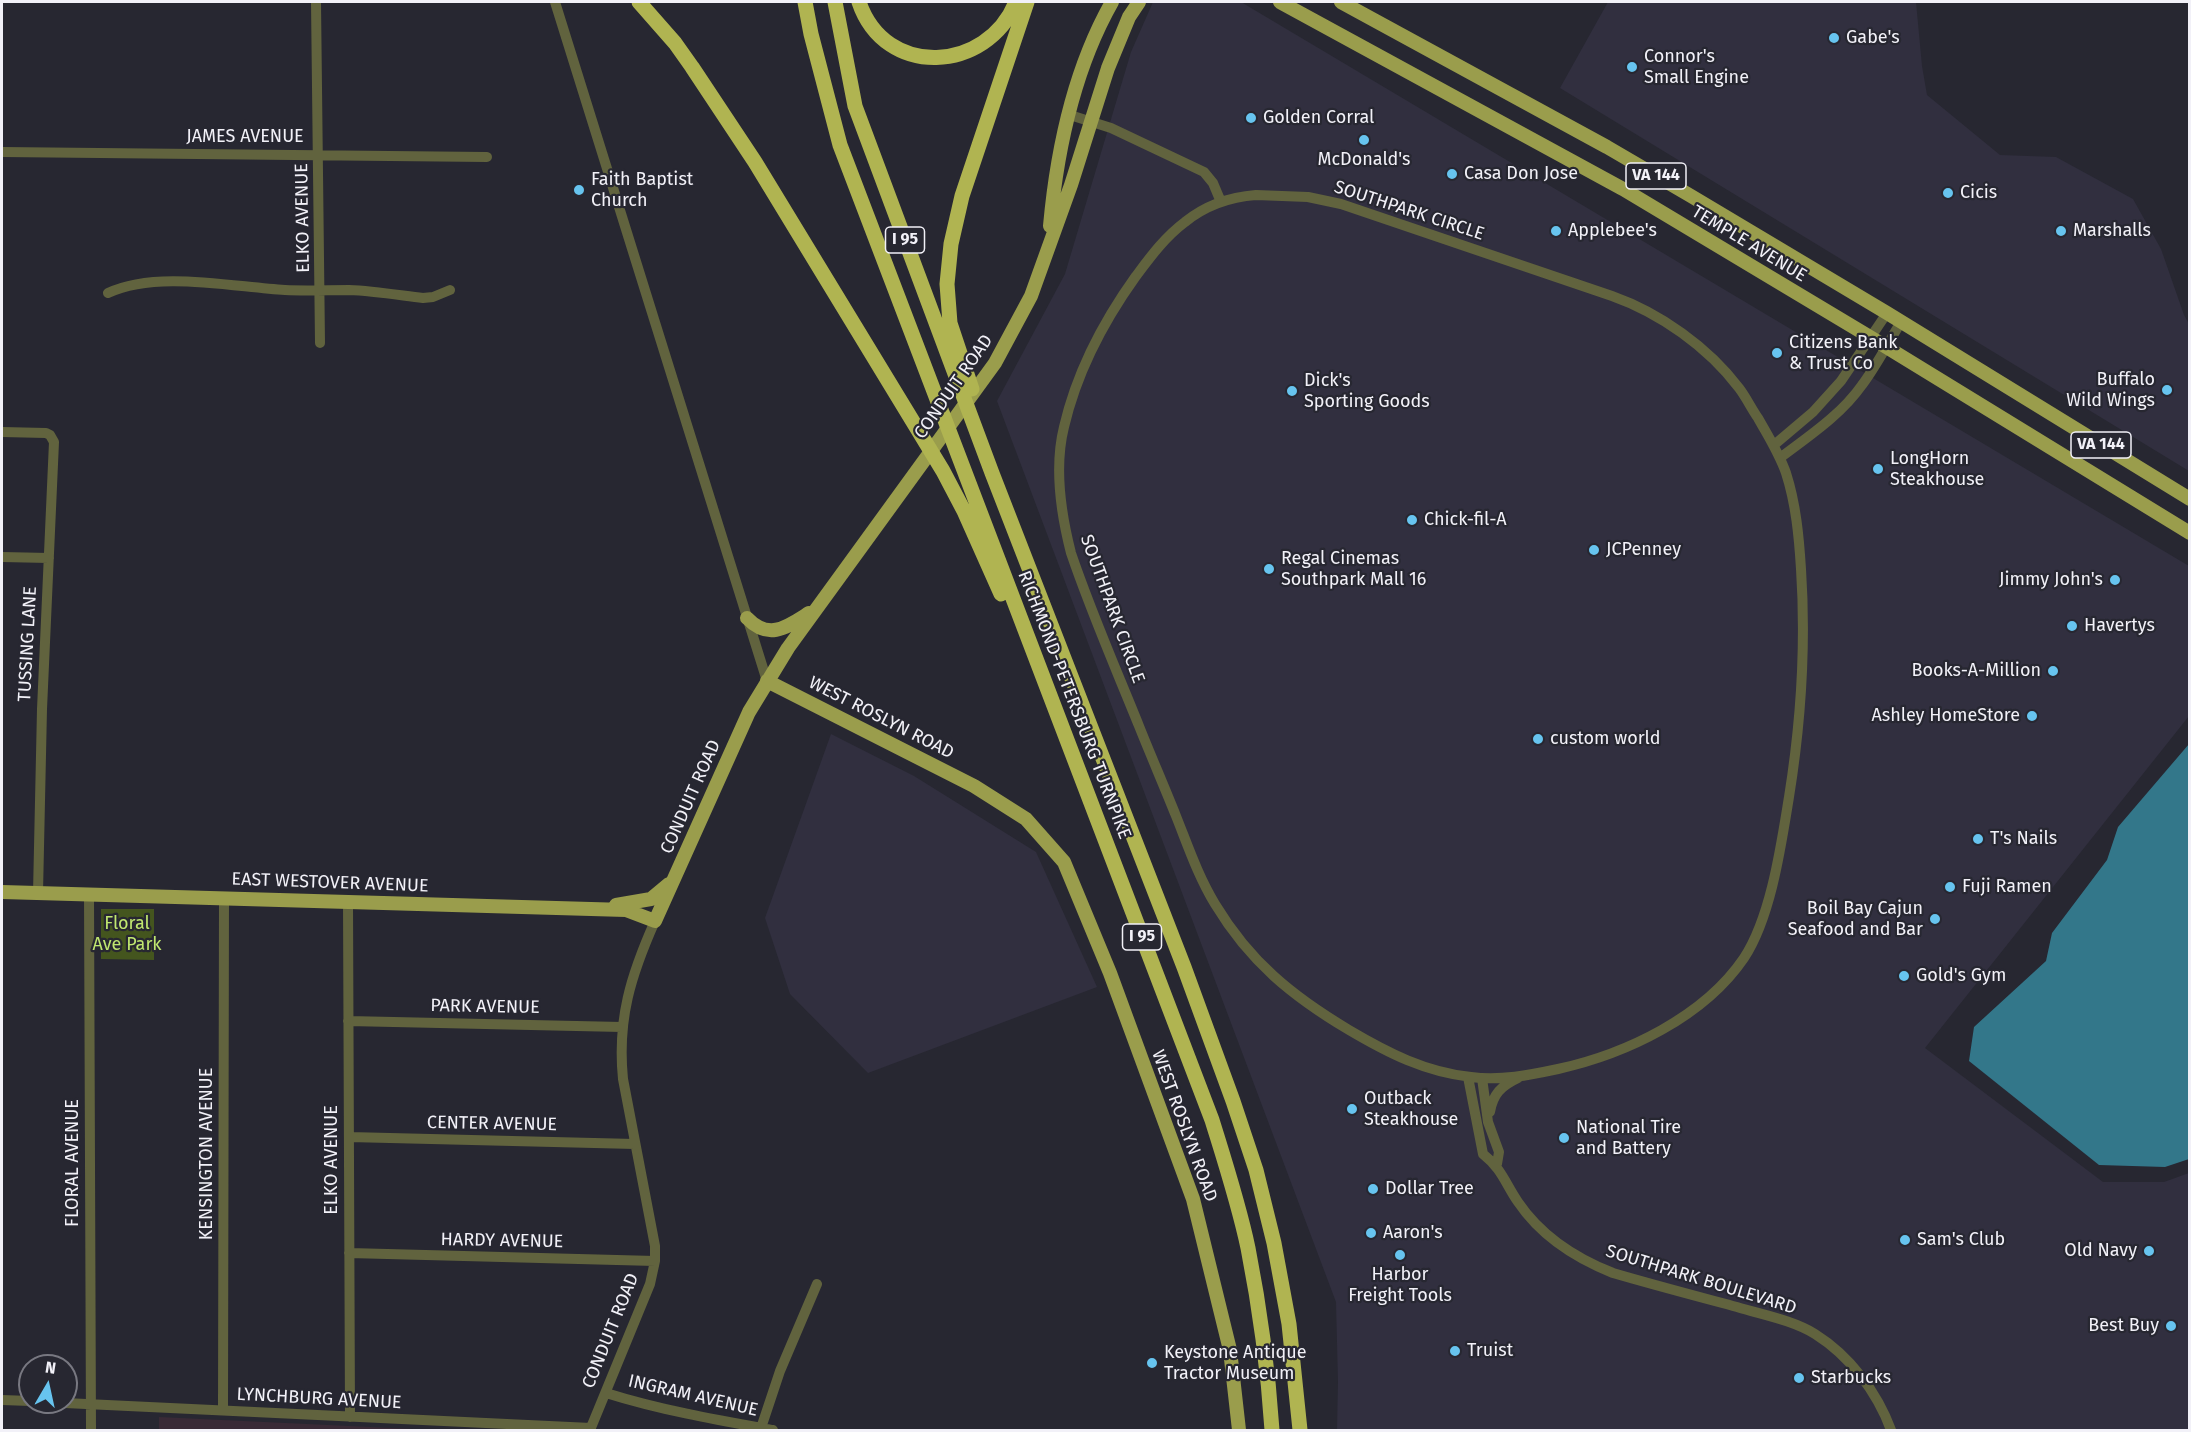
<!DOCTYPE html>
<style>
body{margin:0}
#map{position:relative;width:2191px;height:1432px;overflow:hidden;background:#272731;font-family:"Fira Sans",sans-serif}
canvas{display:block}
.frame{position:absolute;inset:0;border:3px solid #f2f1f8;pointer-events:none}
.north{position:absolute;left:18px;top:1354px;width:60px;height:60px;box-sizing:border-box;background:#272731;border:2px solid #787881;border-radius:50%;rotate:9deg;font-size:16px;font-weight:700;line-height:24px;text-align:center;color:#f2f1f8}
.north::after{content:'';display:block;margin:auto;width:21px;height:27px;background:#67c4ef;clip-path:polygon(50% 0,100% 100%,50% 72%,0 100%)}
</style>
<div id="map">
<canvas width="2191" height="1432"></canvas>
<div class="frame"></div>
<div class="north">N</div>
</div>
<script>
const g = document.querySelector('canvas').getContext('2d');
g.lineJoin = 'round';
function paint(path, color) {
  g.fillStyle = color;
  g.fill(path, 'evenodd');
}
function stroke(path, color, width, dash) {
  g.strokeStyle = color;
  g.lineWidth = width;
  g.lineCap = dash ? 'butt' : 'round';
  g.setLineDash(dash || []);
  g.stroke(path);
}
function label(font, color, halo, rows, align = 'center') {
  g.font = font + ' "Fira Sans",sans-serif';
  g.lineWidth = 4.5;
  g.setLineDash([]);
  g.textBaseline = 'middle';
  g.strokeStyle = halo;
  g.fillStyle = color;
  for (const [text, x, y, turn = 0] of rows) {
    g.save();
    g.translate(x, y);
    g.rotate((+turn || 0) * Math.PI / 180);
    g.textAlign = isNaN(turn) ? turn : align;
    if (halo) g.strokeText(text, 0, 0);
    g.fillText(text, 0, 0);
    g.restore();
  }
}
const built = new Path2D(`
 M1153,2h88l948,564v150l-264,332 178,134h61l25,-9v257h-852l1,-48 -2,-80 -339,-901 68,-127 66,-222z
 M1608,2h308l6,64 5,29 73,60 56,2 77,42 28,50 23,66 5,9v147l-629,-383z
 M831,734l83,42 122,76 61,135 -229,86 -78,-79 -25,-76z`);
const education = new Path2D(`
 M159,1417l275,13h-275z`);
const green = new Path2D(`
 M101,909h53v51l-53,-1z`);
const water = new Path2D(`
 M2189,744v415l-24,8 -66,-2 -130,-104 5,-34 72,-66 6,-28 55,-73 11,-33z`);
const minor = new Path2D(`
 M316,2l4,341
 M555,2l212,679
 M1070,115l41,13 93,44 9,11 8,19
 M2,152l485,5
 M1256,195l52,2 33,7 271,92c48,17 96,51 127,92 7,9 12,20 19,30 10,18 21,35 28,55 10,31 13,64 15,96 5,76 0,153 -12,228 -8,49 -18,120 -45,161 -40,59 -118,96 -186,111 -28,6 -58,12 -87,8 -46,-5 -83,-24 -122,-47 -57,-34 -99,-68 -134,-126 -17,-28 -27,-58 -39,-88 -12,-30 -25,-60 -37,-90 -23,-57 -48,-114 -68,-173 -10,-39 -17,-86 -7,-126 13,-56 39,-105 72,-151 15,-20 29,-39 49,-54 21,-17 45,-25 71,-27z
 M108,293c48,-23 125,-6 177,-3 22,1 43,0 64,0 25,1 49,5 74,8l10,-1 17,-7
 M2,432l44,1 4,2 4,7 -12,267 -4,184
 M1774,445l39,-33 28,-31 46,-68
 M1780,458c29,-22 61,-43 82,-73 15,-20 26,-42 39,-63
 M2,557l47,1
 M89,895l2,535
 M348,902l2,515
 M348,1021l274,6
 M1468,1077l15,77c19,15 22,29 35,48 23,34 57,56 95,71 41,12 83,23 124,34 26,8 55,13 78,27 35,22 62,58 76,96
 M1482,1078l6,44 11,30 -2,12
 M1490,1112c3,-18 11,-26 28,-34
 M349,1137l286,7
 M349,1253l306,8
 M606,1393c54,17 111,27 167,37
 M2,1400l28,1
 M44,1402l547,26
 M223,1410l1,-512
 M761,1428l19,-57 37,-87
 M590,1430l60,-146 5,-23v-15l-32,-167c-6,-60 8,-104 32,-158`);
const major = new Path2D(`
 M1280,2l343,187 247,148 320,196
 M1341,2l266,145 84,49 196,117 303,186
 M1050,226c7,-77 24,-157 62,-224
 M747,618c22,23 40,9 62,-5
 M767,681l207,105 52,33 38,43 46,111 83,226 37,151 9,80
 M2,892l589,17 35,1 29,11 94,-209 39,-64 207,-285 36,-67 40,-111 37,-117 21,-51 10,-15
 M616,905l35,-6 18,-15`);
const highway = new Path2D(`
 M639,2l36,41 17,24 63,95 188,309 21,40 37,83
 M805,2l6,32 29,111 372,975c13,42 27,85 36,128 12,61 20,121 24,182
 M835,2l20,104 137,367 192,494 49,134 23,69 18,73 15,81 11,106
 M859,2c26,77 128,71 157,0
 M972,389l-22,-66 -3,-39 4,-40 11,-48 65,-194`);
const markers = [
 [1834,38,6,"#67c4ef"],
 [1632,67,6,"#67c4ef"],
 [1251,118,6,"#67c4ef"],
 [1364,140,6,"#67c4ef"],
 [1452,174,6,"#67c4ef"],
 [579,190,6,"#67c4ef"],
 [1948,193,6,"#67c4ef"],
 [1556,231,6,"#67c4ef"],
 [2061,231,6,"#67c4ef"],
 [1777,353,6,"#67c4ef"],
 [2167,390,6,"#67c4ef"],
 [1292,391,6,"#67c4ef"],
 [1878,469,6,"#67c4ef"],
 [1412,520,6,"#67c4ef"],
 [1594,550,6,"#67c4ef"],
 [1269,569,6,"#67c4ef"],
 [2115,580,6,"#67c4ef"],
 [2072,626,6,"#67c4ef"],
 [2053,671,6,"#67c4ef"],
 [2032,716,6,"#67c4ef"],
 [1538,739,6,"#67c4ef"],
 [1978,839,6,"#67c4ef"],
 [1950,887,6,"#67c4ef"],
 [1935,919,6,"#67c4ef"],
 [1904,976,6,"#67c4ef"],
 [1352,1109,6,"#67c4ef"],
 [1564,1138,6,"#67c4ef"],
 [1373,1189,6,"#67c4ef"],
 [1371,1233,6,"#67c4ef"],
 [1905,1240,6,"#67c4ef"],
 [2149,1251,6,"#67c4ef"],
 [1400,1255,6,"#67c4ef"],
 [2171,1326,6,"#67c4ef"],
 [1455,1351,6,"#67c4ef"],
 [1152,1363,6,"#67c4ef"],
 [1799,1378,6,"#67c4ef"]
];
const shields = [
 [1656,176,60],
 [905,240,39],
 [2101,445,60],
 [1142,937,39]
];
const shieldNames = [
 ["VA 144",1656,176],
 ["I 95",905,240],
 ["VA 144",2101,445],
 ["I 95",1142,937]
];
const poiNames = [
 ["Gabe's",1846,38],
 ["Connor's",1644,57],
 ["Small Engine",1644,78],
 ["Golden Corral",1263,118],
 ["McDonald's",1364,160,"center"],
 ["Casa Don Jose",1464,174],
 ["Faith Baptist",591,180],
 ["Church",591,201],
 ["Cicis",1960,193],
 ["Applebee's",1568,231],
 ["Marshalls",2073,231],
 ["Citizens Bank",1789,343],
 ["& Trust Co",1789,364],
 ["Buffalo",2155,380,"right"],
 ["Wild Wings",2155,401,"right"],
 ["Dick's",1304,381],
 ["Sporting Goods",1304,402],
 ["LongHorn",1890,459],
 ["Steakhouse",1890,480],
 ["Chick-fil-A",1424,520],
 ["JCPenney",1606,550],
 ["Regal Cinemas",1281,559],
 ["Southpark Mall 16",1281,580],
 ["Jimmy John's",2103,580,"right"],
 ["Havertys",2084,626],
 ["Books-A-Million",2041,671,"right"],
 ["Ashley HomeStore",2020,716,"right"],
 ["custom world",1550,739],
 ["T's Nails",1990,839],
 ["Fuji Ramen",1962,887],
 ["Boil Bay Cajun",1923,909,"right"],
 ["Seafood and Bar",1923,930,"right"],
 ["Gold's Gym",1916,976],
 ["Outback",1364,1099],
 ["Steakhouse",1364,1120],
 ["National Tire",1576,1128],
 ["and Battery",1576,1149],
 ["Dollar Tree",1385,1189],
 ["Aaron's",1383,1233],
 ["Sam's Club",1917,1240],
 ["Old Navy",2137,1251,"right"],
 ["Harbor",1400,1275,"center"],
 ["Freight Tools",1400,1296,"center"],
 ["Best Buy",2159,1326,"right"],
 ["Truist",1467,1351],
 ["Keystone Antique",1164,1353],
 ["Tractor Museum",1164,1374],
 ["Starbucks",1811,1378]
];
const streetNames = [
 ["JAMES AVENUE",245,137],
 ["SOUTHPARK CIRCLE",1409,211,18],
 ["ELKO AVENUE",303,218,-91],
 ["TEMPLE AVENUE",1749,244,31],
 ["CONDUIT ROAD",954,387,-55],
 ["SOUTHPARK CIRCLE",1112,609,70],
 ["TUSSING LANE",28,644,-87],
 ["RICHMOND-PETERSBURG TURNPIKE",1074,705,69],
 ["WEST ROSLYN ROAD",881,718,27],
 ["CONDUIT ROAD",691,797,-66],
 ["EAST WESTOVER AVENUE",330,883,2],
 ["PARK AVENUE",485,1007,1],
 ["CENTER AVENUE",492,1124,1],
 ["WEST ROSLYN ROAD",1184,1126,70],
 ["KENSINGTON AVENUE",207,1154,-90],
 ["ELKO AVENUE",332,1160,-90],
 ["FLORAL AVENUE",73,1163,-90],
 ["HARDY AVENUE",502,1241,1],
 ["SOUTHPARK BOULEVARD",1701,1280,17],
 ["CONDUIT ROAD",611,1331,-68],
 ["INGRAM AVENUE",693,1396,13],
 ["LYNCHBURG AVENUE",319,1399,3]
];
const parkNames = [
 ["Floral",127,924],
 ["Ave Park",127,945]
];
paint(built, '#312f3f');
paint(education, '#392a36');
paint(green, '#44551e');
paint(water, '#33778a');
stroke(minor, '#61633e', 10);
stroke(major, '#9a9d4c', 14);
stroke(highway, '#b0b451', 15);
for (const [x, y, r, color] of markers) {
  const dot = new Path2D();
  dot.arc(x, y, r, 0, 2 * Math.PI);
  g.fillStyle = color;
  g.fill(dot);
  stroke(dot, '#272731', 2);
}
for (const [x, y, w] of shields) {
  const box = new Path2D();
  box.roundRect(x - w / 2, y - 13, w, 26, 4.5);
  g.fillStyle = '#272731';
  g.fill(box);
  stroke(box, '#f2f1f8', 1.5);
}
label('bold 16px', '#f2f1f8', null, shieldNames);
label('18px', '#f2f1f8', '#272731', poiNames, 'left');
label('18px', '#f2f1f8', '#272731', streetNames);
label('18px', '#c0e770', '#272731', parkNames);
</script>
